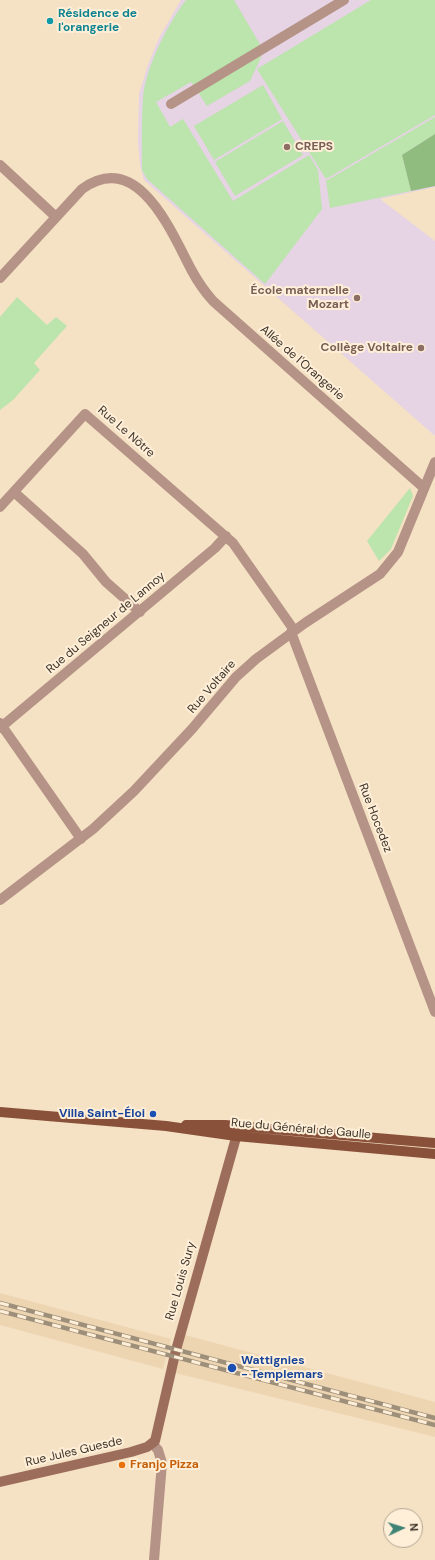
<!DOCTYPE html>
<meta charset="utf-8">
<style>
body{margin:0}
#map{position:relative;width:435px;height:1560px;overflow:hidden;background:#f5e1c4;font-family:"DM Sans",sans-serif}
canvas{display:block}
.north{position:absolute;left:383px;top:1508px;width:40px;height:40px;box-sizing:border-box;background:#ffefd8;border:1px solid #b1a492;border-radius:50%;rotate:86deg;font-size:11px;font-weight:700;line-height:16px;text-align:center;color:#3c3429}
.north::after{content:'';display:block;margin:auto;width:14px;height:18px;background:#3f8276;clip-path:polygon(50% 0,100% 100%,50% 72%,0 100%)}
</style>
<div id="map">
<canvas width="435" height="1560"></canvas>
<div class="north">N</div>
</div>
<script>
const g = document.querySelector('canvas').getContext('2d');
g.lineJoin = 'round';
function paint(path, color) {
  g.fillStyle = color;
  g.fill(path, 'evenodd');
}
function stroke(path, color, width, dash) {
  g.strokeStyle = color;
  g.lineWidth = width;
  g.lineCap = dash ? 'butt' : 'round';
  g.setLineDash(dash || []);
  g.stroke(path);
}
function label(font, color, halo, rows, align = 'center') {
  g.font = font + ' "DM Sans",sans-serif';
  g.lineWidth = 4;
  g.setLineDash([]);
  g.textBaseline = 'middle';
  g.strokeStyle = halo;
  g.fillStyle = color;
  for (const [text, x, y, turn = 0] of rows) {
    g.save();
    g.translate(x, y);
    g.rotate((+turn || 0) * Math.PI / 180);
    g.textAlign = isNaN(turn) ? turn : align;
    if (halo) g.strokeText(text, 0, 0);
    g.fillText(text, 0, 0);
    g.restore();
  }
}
const built = new Path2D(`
 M0,1293l171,46 -8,30 -163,-44z
 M185,1335l250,67v35l-260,-64z`);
const education = new Path2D(`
 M181,0h254v187l-55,12 55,42v195l-291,-256 -4,-15 -2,-24 1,-47 9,-29 11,-27z`);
const green = new Path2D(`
 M186,0h48l27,46 -67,40 -3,-4 -35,20 14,25 13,-8 50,82 76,-46 9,15 4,39 -57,75 -118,-105 -5,-9c0,-24 -1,-48 1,-72 2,-29 25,-75 43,-98z
 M371,0h64v115l-109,64 -69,-110z
 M262,55l-12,26 -43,25 -9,-14z
 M263,85l19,34 -68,41 -20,-34z
 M435,117v17l-33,21 9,36 -81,17 -4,-27z
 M283,121l20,34 -68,41 -20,-34z
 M17,297l30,28 9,-8 11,9 -33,37 6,7 -27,30 -13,10v-93z
 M410,488l3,8 -22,53 -12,12 -12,-20z`);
const forest = new Path2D(`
 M435,134v52l-24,5 -9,-36z`);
const street = new Path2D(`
 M171,104l173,-104
 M0,165l56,52
 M0,278l82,-89c57,-41 90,45 110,82 6,11 13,21 21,30l211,187
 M14,492l69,62 23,28 34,30
 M0,507l85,-93 148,129 61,87
 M291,632l144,380
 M0,723l81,116
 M0,728l215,-180 11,-12
 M0,900l93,-71 41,-38 58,-62 44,-52 20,-18 49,-36 75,-49 18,-22 37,-90
 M152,1443l6,7 4,13 -8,97`);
const secondary = new Path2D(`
 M0,1482l131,-30 16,-5 8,-6 21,-91 63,-223`);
const primary = new Path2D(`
 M0,1112l166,14 70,10 199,18
 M186,1125h39l210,18`);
const rail = new Path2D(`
 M0,1303l435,115
 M0,1311l435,114`);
const markers = [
 [50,21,4,"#0f9aa8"],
 [287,147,4,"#8d6e63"],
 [357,298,4,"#8d6e63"],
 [421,348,4,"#8d6e63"],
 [153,1114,4,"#1a4fb4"],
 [232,1368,5,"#1a4fb4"],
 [122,1465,4,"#e8710a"]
];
const cultureNames = [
 ["Résidence de",58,14],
 ["l'orangerie",58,28]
];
const educationNames = [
 ["CREPS",295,147,"left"],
 ["École maternelle",349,291],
 ["Mozart",349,305],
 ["Collège Voltaire",413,348]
];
const streetNames = [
 ["Allée de l'Orangerie",302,363,41],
 ["Rue Le Nôtre",126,432,41],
 ["Rue du Seigneur de Lannoy",106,623,-40],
 ["Rue Voltaire",212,687,-49],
 ["Rue Hocedez",375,818,69],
 ["Rue du Général de Gaulle",301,1129,5],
 ["Rue Louis Sury",181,1281,-74],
 ["Rue Jules Guesde",74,1452,-13]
];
const transitNames = [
 ["Villa Saint-Éloi",145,1114],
 ["Wattignies",241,1361,"left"],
 ["- Templemars",241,1375,"left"]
];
const foodNames = [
 ["Franjo Pizza",130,1465]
];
paint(built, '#edd5b2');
paint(education, '#e6d3e4');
paint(green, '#bce4ad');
paint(forest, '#90bc7f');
stroke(street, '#b59487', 10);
stroke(secondary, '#9c6d5a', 10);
stroke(primary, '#89513a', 10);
stroke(rail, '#9d8f7a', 4.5);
stroke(rail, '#ffefd8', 3, [9]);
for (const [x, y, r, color] of markers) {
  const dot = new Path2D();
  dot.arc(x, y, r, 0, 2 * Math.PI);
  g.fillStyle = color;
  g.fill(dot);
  stroke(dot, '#ffefd8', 1.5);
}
label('bold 12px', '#0d838f', '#ffefd8', cultureNames, 'left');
label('bold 12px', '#785e54', '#ffefd8', educationNames, 'right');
label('12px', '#3c3429', '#ffefd8', streetNames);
label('bold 12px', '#164399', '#ffefd8', transitNames, 'right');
label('bold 12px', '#c56008', '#ffefd8', foodNames, 'left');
</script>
